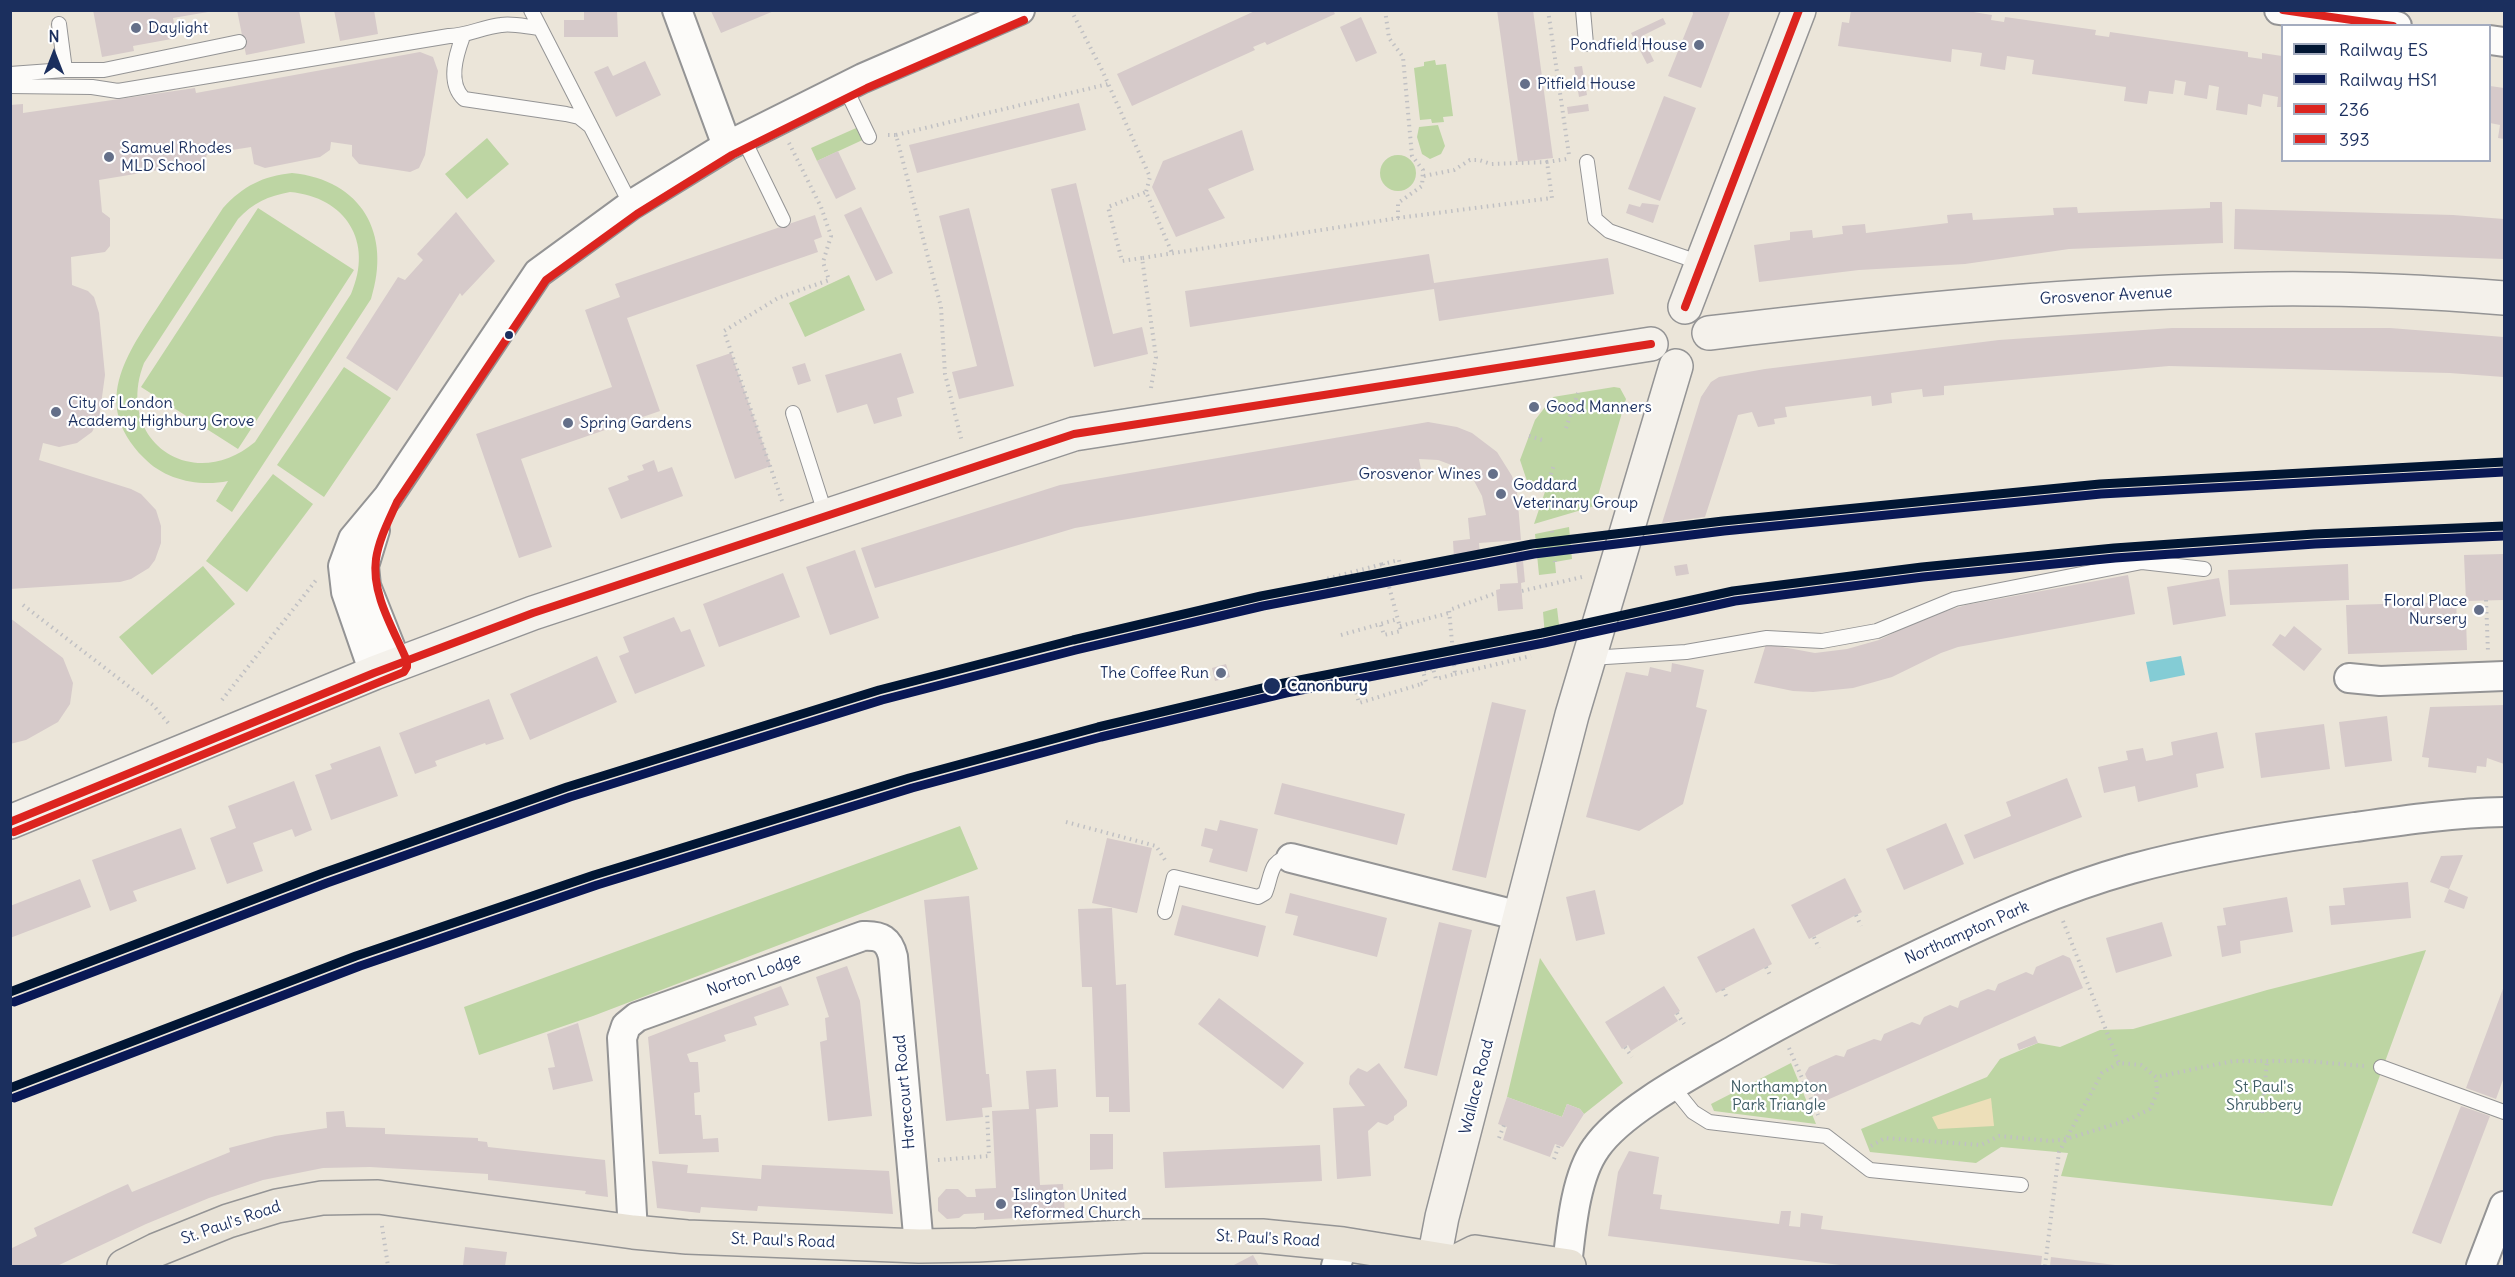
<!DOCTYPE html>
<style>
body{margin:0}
#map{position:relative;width:2515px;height:1277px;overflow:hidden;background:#ebe5d9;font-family:Delius,sans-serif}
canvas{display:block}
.frame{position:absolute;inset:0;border:12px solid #1b2f5e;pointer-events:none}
.legend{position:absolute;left:2281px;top:24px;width:210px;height:138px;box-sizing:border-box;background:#fff;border:2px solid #a4acbf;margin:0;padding:8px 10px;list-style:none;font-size:18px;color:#1b2f5e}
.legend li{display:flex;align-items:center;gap:12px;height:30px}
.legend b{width:30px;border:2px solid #a4acbf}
.north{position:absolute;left:24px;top:24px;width:60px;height:60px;-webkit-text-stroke:4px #fff;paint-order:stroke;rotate:0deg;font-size:16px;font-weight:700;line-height:24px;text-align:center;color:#1b2f5e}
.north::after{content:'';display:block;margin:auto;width:21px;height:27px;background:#1b2f5e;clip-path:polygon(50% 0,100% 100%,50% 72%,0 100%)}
</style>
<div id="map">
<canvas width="2515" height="1277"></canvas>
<div class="frame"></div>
<ul class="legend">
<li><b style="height:8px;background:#011633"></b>Railway ES</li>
<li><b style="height:8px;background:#091855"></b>Railway HS1</li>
<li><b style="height:8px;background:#dc241f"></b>236</li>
<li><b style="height:8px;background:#dc241f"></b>393</li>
</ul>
<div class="north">N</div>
</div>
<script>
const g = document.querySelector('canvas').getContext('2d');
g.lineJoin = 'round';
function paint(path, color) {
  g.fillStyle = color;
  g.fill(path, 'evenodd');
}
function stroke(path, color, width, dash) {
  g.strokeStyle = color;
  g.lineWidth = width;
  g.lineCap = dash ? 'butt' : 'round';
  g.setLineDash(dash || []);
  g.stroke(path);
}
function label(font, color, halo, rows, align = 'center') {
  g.font = font + ' Delius,sans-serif';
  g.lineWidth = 4.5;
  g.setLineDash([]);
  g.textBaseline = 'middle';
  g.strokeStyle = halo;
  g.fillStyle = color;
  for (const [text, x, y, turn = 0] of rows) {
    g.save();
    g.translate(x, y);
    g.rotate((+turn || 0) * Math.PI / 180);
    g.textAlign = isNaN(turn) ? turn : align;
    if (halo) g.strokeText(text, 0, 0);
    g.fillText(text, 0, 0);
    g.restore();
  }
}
const green = new Path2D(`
 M1435,60l1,5 10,-1 7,52 -10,1 1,5 -12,1 -1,-4 -11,1 -6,-52 10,-2v-4z
 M863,125l6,12 -52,24 -6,-13z
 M1438,125l7,21 -4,8 -11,5 -8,-5 -5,-17 2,-10z
 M487,138l22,26 -42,35 -22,-25z
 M1380 173a18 18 0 1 1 36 0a18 18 0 1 1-36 0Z
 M292,173c70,7 100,61 79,126l-139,213 -16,-11 12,-20c-29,6 -63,-1 -84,-23 -57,-57 -13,-109 21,-162 19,-29 39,-59 58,-88 20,-22 40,-32 69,-35zM290,192c56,5 84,50 61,102l-96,148c-63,53 -141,-2 -111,-79l94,-144c15,-16 30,-23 52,-27z
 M258,208l96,62 -116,179 -97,-62z
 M849,275l16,35 -60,27 -16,-34z
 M344,367l47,31 -67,99 -47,-32z
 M1614,387l6,1 6,11 -31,107 -61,18 15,-44 -21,4 -8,-24 15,-40 18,-23z
 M273,474l40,30 -66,88 -41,-31z
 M1569,527l3,32 -17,3 1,11 -17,2 -4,-41z
 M203,566l32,38 -83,71 -33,-38z
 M1557,608l3,25 -15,3 -2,-24z
 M960,826l18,43 -385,147 -114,39 -15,-48z
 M2426,950l-94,256 -271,-30 7,-23 -67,-6 -25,16 -106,-11 -9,-23 126,-52 13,-18 38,-16 22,4 40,-17 33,-1 134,-39z
 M1540,958l83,125 -39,31 -4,-5 -13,-5 -5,13 -55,-20z
 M1791,1063l25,61 -102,-13 -3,-7z`);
const sand = new Path2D(`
 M1991,1098l3,28 -56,3 -6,-12z`);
const water = new Path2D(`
 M2181,656l4,19 -35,7 -4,-20z`);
const building = new Path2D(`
 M93,10h115v2l-35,6 4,20 -44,8 1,5 -32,6z
 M237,10h62l6,33 -59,12z
 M334,10h40l4,24 -38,7z
 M584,10h33l1,27h-54v-17h20z
 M1257,10h76l2,4 -68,31 -2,-3 -12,5 2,3 -123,56 -15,-32z
 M1497,10h36l20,148 -35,4z
 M1692,10l38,2 -29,76 -33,-12 25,-62z
 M1851,10h110l31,5 -1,5 13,2 1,-5 91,13 -1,5 14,2 1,-5 138,20v5l14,2v-6l20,3v51h-5l1,-10 -15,-3 -2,13 -13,-3 -1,11 -31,-5 3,-23 -10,-2 -2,14 -23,-4 2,-13 -11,-2 -2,14 -24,-3 -2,13 -23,-3 2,-14 -94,-13 2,-14 -27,-4 -2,14 -25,-4 2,-13 -30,-4 -1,13 -113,-16 4,-24 7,1z
 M711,11h63l-53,22z
 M1361,17l16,36 -21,9 -16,-35z
 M1663,18l3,6 -24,12 12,25 -7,3 -16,-31z
 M420,52l13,5 5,14 -13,84 -6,13 -9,4 -51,-8 -7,-8v-11l-21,-3 -1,8 -10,7 -55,11 -11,-4 -3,-17 -44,7 -2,7 -4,2 -102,17 3,32 8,6v28l-5,6 -34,5 1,28 16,6 6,6 5,16 6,62 -6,44 -7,13 -15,11 -18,4 -16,-4 -4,17 92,29 10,5 15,16 5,16v17l-6,17 -6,8 -18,11 -11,3 -110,7v-484l13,-1v9l172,-25 1,5z
 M645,61l16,34 -45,22 -22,-45 14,-6 5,10z
 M1582,66l5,29 -8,2 -5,-30z
 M2490,86l14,2v51l-6,-1 2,-13 -10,-2z
 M1664,96l32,12 -36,93 -32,-12z
 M1079,103l7,27 -169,43 -8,-28z
 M1588,104l1,7 -21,3 -1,-7z
 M1242,130l12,40 -46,19 17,29 -49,19 -24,-50 11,-26z
 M838,151l18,38 -20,10 -19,-38z
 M1076,183l37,151 29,-7 6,27 -54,13 -43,-178z
 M2210,202h12l1,41 -154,6 -104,15 -106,6 -100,12 -5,-37 36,-5v-8l22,-2 1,8 30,-4 -1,-8 23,-2 1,9 82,-10 -1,-8 11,-1 14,-1 1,7 81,-5 -1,-7 24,-1 1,6 132,-5z
 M1642,203l17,2 -6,18 -27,-10 3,-9 11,3z
 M861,207l32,66 -17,8 -32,-66z
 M969,208l45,178 -55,13 -7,-27 25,-6 -38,-150z
 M2235,209l218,6 51,4v40l-270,-10z
 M456,212l39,49 -33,35 -2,-3 -63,98 -51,-33 52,-81 7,3 18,-20 -6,-6z
 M815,215l7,22 -8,3 4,12 -191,66 33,93 -139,48 31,88 -33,11 -43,-124 136,-47 -27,-77 35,-13 -5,-13z
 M1429,254l5,29 174,-25 6,36 -175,27 -5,-32 -244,38 -5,-36z
 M2172,328h218l114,9v40l-54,-4 -281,-7 -225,20v9l-21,2 -1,-8 -17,2 -14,2 1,10 -20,3 -1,-10 -86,11 2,10 -13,2 1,5 -17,3 -6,-15 -14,3 -33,102 -43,6 39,-126 10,-15 8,-5 46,-8 234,-29z
 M731,353l40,113 -36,13 -39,-114z
 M901,353l13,40 -17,5 5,18 -28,8 -7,-20 -30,9 -12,-38z
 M805,363l6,18 -13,4 -6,-18z
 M1528,404h13v6h-13z
 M1428,422l29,5 15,6 25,19 15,24 5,16 4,48 -42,3 1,12 -26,4 -1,-18 17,-2 -2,-21 18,-3 -4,-19 -9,-17 -16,-12 -19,-7 -19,-1 2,10 -346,59 -200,60 -14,-40 199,-63z
 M654,460l4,12 14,-5 11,29 -62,23 -13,-31 21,-8 -2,-4 17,-6 -2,-5z
 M855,550l24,68 -49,17 -24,-68z
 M1522,550l3,32 -4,1 2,26 -25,2 -2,-21 4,-1v-5l18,-1 -3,-32z
 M2504,554v46l-38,1 -2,-46z
 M1687,564l2,10 -13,2 -2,-10z
 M2348,564l1,36 -119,5 -2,-35z
 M783,573l17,44 -81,30 -16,-43z
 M2128,575l7,39 -177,33 -17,6 -49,24 -39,11 -40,4 -20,-1 -39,-8 12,-39 49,9 32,-4 32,-9 50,-24 37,-11z
 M2219,578l7,38 -53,9 -6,-38z
 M2456,602l1,18 9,-1 1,31 -119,4 -2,-49z
 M674,617l7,15 9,-3 15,37 -70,28 -16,-38 10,-4 -6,-15z
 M10,618l53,40 10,25 -3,21 -12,18 -32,18 -16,4z
 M2294,626l28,23 -18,22 -32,-26 8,-11 5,3z
 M597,656l20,46 -87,38 -20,-46z
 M1672,663l32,7 -8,37 11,3 -24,94 -44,27 -53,-14 40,-145 22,4 2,-9 21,5z
 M1226,664l4,13 -15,4 -3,-13z
 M489,699l15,40 -18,6 -1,-2 -50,18 2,5 -22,8 -16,-41z
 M1492,702l34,8 -40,168 -34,-8z
 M2504,705v59l-17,-6 -1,9 -9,-1 -1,7 -48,-6 1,-9 -7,-1 8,-50z
 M2387,716l5,45 -47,6 -6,-45z
 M2324,724l6,45 -69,9 -6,-45z
 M2217,732l7,36 -28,6 2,13 -60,15 -3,-16 -31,7 -6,-26 30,-7 -2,-9 17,-3 3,13 15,-3 12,-3 -2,-13z
 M380,746l18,50 -67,24 -16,-45 17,-6 -2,-5z
 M2067,778l15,39 -108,42 -10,-24 47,-19 -5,-14z
 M294,781l18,49 -17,7 -3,-8 -39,14 10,28 -36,13 -17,-46 26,-10 -8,-22z
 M1282,783l123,31 -8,31 -123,-31z
 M1220,820l38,9 -11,43 -38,-10 4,-13 -12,-3 4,-18 12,3z
 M1946,823l18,41 -60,26 -18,-41z
 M181,828l15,41 -63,22 4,10 -27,10 -18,-51z
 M1107,838l45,10 -15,65 -45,-10z
 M2463,855l-14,34 19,8 -4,12 -20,-7 5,-13 -19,-7 11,-26z
 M1845,878l17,34 -53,27 -18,-34z
 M80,879l11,28 -81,31v-32z
 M2408,882l3,36 -80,7 -2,-19 16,-1 -2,-17z
 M1595,890l10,44 -29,7 -10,-44z
 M1290,893l97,25 -10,39 -84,-22 5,-19 -13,-3z
 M969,896l17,178h3l3,33 -10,1 1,9 -37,4 -22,-221z
 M2287,897l6,35 -53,9 1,12 -19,4 -5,-31 9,-1 -3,-17z
 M1182,905l84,21 -8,31 -84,-22z
 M1112,908l4,77 10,-1 4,128h-21v-15h-13l-4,-110h-10l-4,-78z
 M1439,922l33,8 -35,146 -33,-8z
 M2162,922l10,34 -56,17 -10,-35z
 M1754,928l18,36 -56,29 -19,-36z
 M2063,955l7,3 13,30 -265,116 -13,-30 4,-7 27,-12 8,2 3,-7 27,-11 7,2 3,-7 28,-12 8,3 4,-8 26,-12 8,3 2,-7 28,-12 7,2 3,-7 28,-12 7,3 3,-8z
 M847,966l13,35 12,115 -44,5 -8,-79 7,-2 -2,-22 4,-1 -13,-40z
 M781,986l8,19 -35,12 3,8 -33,10 2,6 -39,13 3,8h8l2,30 -6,1 1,22h6l2,24 15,-1 1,14 -60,2 -11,-117z
 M1664,986l16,25 -6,4 4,6 -47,30 -3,-6 -6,4 -17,-27z
 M2504,986v91l-8,22 -30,-11z
 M1219,998l85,65 -21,26 -85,-65z
 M578,1023l15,58 -40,9 -5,-22 7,-1 -8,-33z
 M2035,1036l3,7 -19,7 -2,-6z
 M1379,1063l28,38v5l-13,10v4l-7,5 -9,-3 -10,9 3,45 -34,3 -4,-71 32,-2 -16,-22 1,-8 8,-8 9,4z
 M1056,1069l2,38 -22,2 1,18 3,58 23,-1 2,31 -81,5v-7l-20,1 -5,4 -12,1 -9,-8v-13l8,-9h12l9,8h9l-1,-8 21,-1 -4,-77 37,-2 -3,-38z
 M1507,1097l55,20 5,-13 13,5 4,5 -21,33 -8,-3 -5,13 -47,-17 4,-13 -9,-3z
 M2461,1106l29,10 -49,128 -29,-11z
 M344,1111l2,16 39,1v6l93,4v3l9,1 1,5 117,13 3,37 -23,-3 1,-3 -98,-11v-6l-118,-7 -47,1 -60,12 -54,18 -63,26 -89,42h-47v-17l27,-13 -3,-8 74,-35 20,-9 4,8 98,-40 -1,-4 46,-12 52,-8 -1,-16z
 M1090,1134h23v35l-23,1z
 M1320,1145l2,36 -157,7 -2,-36z
 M1629,1151l30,6 -6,37 9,1 -2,14 119,15 2,-13h10l-2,15 11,1 1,-14 22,3 -2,13 221,27 -1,10h-193l-240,-30 10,-64z
 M652,1161l36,4 -1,8 74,6 1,-14 127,6 4,43 -135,-8 -1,5 -56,-4 -1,6 -43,-5z
 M465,1247l42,5 -2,14h-42z
 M1253,1255l6,11h-27z
 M2051,1257l64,8v1h-65z`);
const path = new Path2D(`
 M1071,10l31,60 48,107 -4,15
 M1385,10l4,28 14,19 9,99 11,14 -1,16 -24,17v15
 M1548,10l21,145
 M888,135h8l45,172 4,67 17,68
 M896,135l212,-51
 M1424,176l30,-6 16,-10h9l12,4 56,-2
 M1142,258l-20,3 -14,-54 38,-15 26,61
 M1151,388l5,-31 -14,-99 256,-40 154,-20 -5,-36 20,-3
 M1566,428l12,-35
 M1529,436l13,4
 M1549,480l5,-15
 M782,501l-58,-170 54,-33 51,-18 -6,-18 8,-26 -10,-29 -32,-64
 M1552,531l3,31
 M1522,591l60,-14
 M1330,595l-4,-16 57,-15
 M2486,600l2,52
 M23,605l130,100 16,19
 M1381,625l3,10 17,-4 -18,-67 16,-4 3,16
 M1400,626l49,-13
 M1341,635l57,-16
 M1432,665l4,14 19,-5 -6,-64 47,-17
 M1455,674l76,-18
 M1355,687l4,16 62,-19
 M222,700l95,-121
 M1066,822l90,24 9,14
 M1856,915l5,11
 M2063,921l56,142
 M1814,937l5,11
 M1766,967l4,8
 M1723,989l4,9
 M1677,1013l7,11
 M1625,1047l7,10
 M1789,1048l29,67
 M2262,1113l5,-52
 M1499,1138l5,-13
 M1871,1146l14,-8 96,7 18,-9 52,5 15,-2 59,-18 25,-12 7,-16 -1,-16
 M1554,1159l5,-14
 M938,1160l51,-4 -2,-44
 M382,1226l6,40
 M2045,1266l14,-114 43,-79 17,-10 22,2 15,12 77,-16h73l58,5`);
const lane = new Path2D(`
 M531,10l100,195
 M1583,10l3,34
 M59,24l6,46
 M463,36c-7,19 -16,47 1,63l102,15 13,3 10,8
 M10,74l55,-4h39l135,-28
 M10,86l82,1 26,4 331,-55c18,0 33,-9 52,-11 12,-2 26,2 38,3
 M845,87l24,50
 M743,138l40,82
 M1587,162l8,57 14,12 92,32
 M793,413l33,103
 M1590,658l96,-6 81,-14 55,3 55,-10 78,-32 187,-37 62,7
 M1165,912l9,-35 84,20 7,-4c7,-16 4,-35 26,-35
 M2381,1067l123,45
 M1672,1086l21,26 16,10 117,14 44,34 151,15`);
const street = new Path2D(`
 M677,10l50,136
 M2279,10l118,16
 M2490,40l14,2
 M375,530l-11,36 2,20 31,78
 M374,673l-28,-81 -3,-26 10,-27 35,-42 150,-224 93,-68 96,-59 136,-68 157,-68
 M2349,678l31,3 124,-5
 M1291,858l229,58
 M633,1232l-11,-194 4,-12 11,-9 226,-81c18,-1 26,4 30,21l26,289
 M1336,1266l7,-22
 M1567,1266c4,-35 8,-89 29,-118 25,-37 100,-76 140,-99 61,-35 125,-67 188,-97 67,-32 135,-63 207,-83 73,-20 149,-32 224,-42 50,-7 99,-14 149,-15
 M2481,1266l23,-60`);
const secondary = new Path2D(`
 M1685,307l114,-297
 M1709,333c186,-22 373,-41 560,-44 77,-1 158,3 235,9
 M10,822l364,-149 159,-60 541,-179 577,-90
 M1434,1259l8,-42 130,-502 104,-349`);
const primary = new Path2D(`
 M124,1266l32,-16 72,-29 49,-15 45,-8 56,-1 255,35 54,5 232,9 58,-1 166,-9h119l81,8 112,18 20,-10 94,14`);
const pathBridge = new Path2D(`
 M1421,684l5,-2 -3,-11 30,-9`);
const bus1 = new Path2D(`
 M2283,10l110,16
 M1685,307l114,-297
 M10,822l364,-149 159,-60 541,-179 577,-90`);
const bus2 = new Path2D(`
 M14,832l390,-160 3,-5v-6c-13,-31 -36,-67 -31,-102 3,-20 13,-39 21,-57l149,-222 91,-66 95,-59 135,-67 157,-68`);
const rail1 = new Path2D(`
 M10,992l313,-119 244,-86 312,-97 194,-50 188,-44 271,-52 191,-23 377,-37 404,-22
 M10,1088l346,-132 238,-81 315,-97 189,-51 186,-44 258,-50 191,-42 189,-24 192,-19 200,-14 190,-8`);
const rail2 = new Path2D(`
 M14,1002l313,-119 243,-86 312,-97 194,-50 187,-44 271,-52 190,-23 377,-37 403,-22
 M14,1098l346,-132 237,-81 315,-97 189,-51 185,-44 258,-50 191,-42 188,-24 192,-19 200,-14 189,-8`);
const markers = [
 [136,28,6,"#646f89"],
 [1699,45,6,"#646f89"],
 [1525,84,6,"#646f89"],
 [109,157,6,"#646f89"],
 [509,335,5,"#1b2f5e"],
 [1534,407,6,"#646f89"],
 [56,412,6,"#646f89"],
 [568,423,6,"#646f89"],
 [1493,474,6,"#646f89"],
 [1501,494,6,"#646f89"],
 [2479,610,6,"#646f89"],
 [1221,673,6,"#646f89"],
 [1272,686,9,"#1b2f5e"],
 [1001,1204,6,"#646f89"]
];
const poiNames = [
 ["Daylight",148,28],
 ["Pondfield House",1687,45,"right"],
 ["Pitfield House",1537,84],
 ["Samuel Rhodes",121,148],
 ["MLD School",121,166],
 ["City of London",68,403],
 ["Academy Highbury Grove",68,421],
 ["Good Manners",1546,407],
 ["Spring Gardens",580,423],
 ["Grosvenor Wines",1481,474,"right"],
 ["Goddard",1513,485],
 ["Veterinary Group",1513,503],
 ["Floral Place",2467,601,"right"],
 ["Nursery",2467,619,"right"],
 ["The Coffee Run",1209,673,"right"],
 ["Islington United",1013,1195],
 ["Reformed Church",1013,1213]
];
const streetNames = [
 ["Grosvenor Avenue",2106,296,-3],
 ["Northampton Park",1967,933,-24],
 ["Norton Lodge",754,975,-20],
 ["Wallace Road",1477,1087,-76],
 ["Harecourt Road",905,1092,-95],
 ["St. Paul's Road",231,1223,-19],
 ["St. Paul's Road",1268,1239,3],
 ["St. Paul's Road",783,1241,2]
];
const stopNames = [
 ["Canonbury",1287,686]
];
const parkNames = [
 ["Northampton",1779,1087],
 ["Park Triangle",1779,1105],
 ["St Paul's",2264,1087],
 ["Shrubbery",2264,1105]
];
paint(green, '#bdd5a3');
paint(sand, '#eddfb9');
paint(water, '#84ccd5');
paint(building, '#d6caca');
stroke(lane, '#949495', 16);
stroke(street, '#949495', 32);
stroke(secondary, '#949495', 36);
stroke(primary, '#949495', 36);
stroke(path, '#c0c0c3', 4, [1.5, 4.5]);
stroke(lane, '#fcfbf9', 14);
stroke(street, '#fcfbf9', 28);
stroke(secondary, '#f4f1eb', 33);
stroke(primary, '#e8e2d6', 33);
stroke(pathBridge, '#c0c0c3', 4, [1.5, 4.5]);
stroke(bus1, '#dc241f', 8);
stroke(bus2, '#dc241f', 8);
stroke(rail1, '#011633', 9);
stroke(rail2, '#091855', 9);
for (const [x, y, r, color] of markers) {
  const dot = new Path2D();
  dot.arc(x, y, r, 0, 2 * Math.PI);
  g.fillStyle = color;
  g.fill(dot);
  stroke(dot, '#fff', 2);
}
label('16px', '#1b2f5e', '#fff', poiNames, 'left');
label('16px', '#1b2f5e', '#fff', streetNames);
label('bold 16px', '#1b2f5e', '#fff', stopNames, 'left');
label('16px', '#405d66', '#fff', parkNames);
</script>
